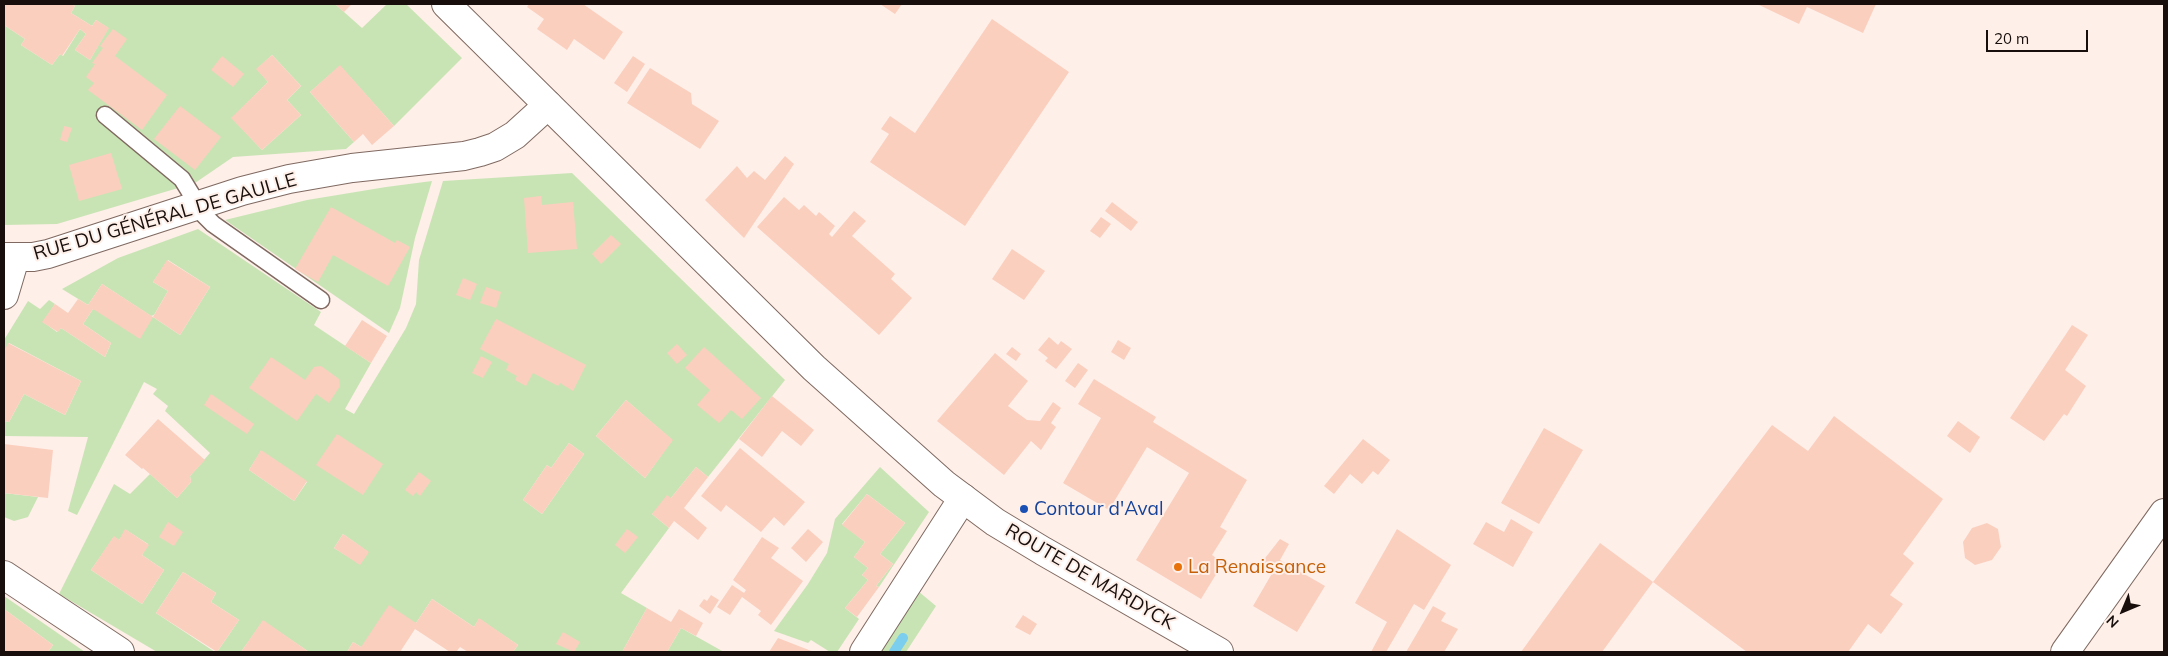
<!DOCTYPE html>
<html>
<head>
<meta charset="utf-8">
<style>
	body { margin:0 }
	#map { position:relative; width:2168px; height:656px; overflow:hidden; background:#feefe9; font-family:Mulish,sans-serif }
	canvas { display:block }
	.frame { position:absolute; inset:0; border:5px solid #180f0c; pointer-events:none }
	.north { position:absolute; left:2098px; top:586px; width:50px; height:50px; -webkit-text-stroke:4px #feefe9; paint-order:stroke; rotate:225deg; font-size:14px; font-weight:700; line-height:20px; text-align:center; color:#180f0c }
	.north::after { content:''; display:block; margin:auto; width:18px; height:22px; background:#180f0c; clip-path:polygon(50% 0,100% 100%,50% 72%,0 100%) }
	.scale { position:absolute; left:1986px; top:30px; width:102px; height:22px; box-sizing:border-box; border:2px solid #180f0c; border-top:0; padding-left:6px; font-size:15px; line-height:18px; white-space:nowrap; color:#180f0c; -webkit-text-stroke:4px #feefe9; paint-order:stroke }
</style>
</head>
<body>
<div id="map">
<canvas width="2168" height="656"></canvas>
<div class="frame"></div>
<div class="north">N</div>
<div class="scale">20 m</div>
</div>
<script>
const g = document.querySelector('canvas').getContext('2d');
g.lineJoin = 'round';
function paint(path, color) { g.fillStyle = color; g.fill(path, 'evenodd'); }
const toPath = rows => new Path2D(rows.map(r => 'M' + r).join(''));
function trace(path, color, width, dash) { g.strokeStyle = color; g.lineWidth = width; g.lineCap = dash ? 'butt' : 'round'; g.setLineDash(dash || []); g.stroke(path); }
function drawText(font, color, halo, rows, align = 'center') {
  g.font = font + ' Mulish,sans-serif'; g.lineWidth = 4; g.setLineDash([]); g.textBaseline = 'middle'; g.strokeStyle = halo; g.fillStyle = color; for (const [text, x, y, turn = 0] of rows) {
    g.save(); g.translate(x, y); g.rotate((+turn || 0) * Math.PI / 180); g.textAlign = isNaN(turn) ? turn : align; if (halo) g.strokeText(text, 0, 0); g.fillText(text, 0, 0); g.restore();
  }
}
const green = toPath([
	[71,4,335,4,362,28,387,4,406,4,462,58,394,126,340,66,310,92,354,142,346,149,233,157,195,183,57,224,4,225,4,25,25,39,21,45,52,65,60,54,63,56,80,29,86,34,75,50,90,60,108,28,96,20,92,26,71,13,75,6],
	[272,55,301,86,287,100,301,115,262,150,232,118,268,82,257,69],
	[572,173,785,380,708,477,696,467,671,498,652,514,669,528,621,593,647,608,622,652,513,652,518,645,479,619,474,627,432,599,416,623,361,647,353,642,347,652,309,652,263,621,241,652,217,652,239,620,211,602,216,593,183,572,156,613,215,652,157,652,59,594,114,484,130,494,150,474,177,498,191,482,190,476,210,453,165,411,168,406,153,394,157,389,144,382,77,515,68,511,88,437,4,436,4,421,9,422,24,394,65,415,81,381,9,343,4,352,4,340,28,301,40,309,49,300,55,304,43,322,57,332,61,328,105,357,111,343,83,324,93,309,153,317,180,335,210,287,168,260,153,282,168,291,154,315,151,316,102,284,88,305,62,289,118,258,198,229,321,312,314,325,371,363,345,409,354,414,406,328,416,304,419,260,443,181],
	[626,400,672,440,645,478,596,436],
	[569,443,584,454,542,514,523,500,547,465,551,468],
	[261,451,307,482,294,501,249,470],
	[126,530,148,544,142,555,164,570,142,604,91,570,114,537,119,540],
	[343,534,368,552,360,564,334,548],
	[432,181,415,238,400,308,389,333,225,220,307,200,386,187],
	[880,467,929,512,879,587,876,586,893,564,880,554,905,523,867,494,842,524,865,542,854,557,868,568,862,575,868,580,845,608,859,619,837,652,830,652,811,640,808,643,774,631,808,584,827,553,835,519],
	[4,493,38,497,28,517,14,521,4,517],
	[918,591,936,606,906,652,878,652],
	[4,596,85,652,48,652,53,645,4,609],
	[681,628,724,652,667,652]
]);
const stream = toPath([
	[894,652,903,638]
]);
const building = toPath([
	[4,4,71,4,75,6,71,13,92,26,96,20,109,28,90,60,75,50,86,34,80,29,62,56,60,54,52,65,21,45,25,39,4,25],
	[335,4,352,4,344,12],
	[529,4,583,4,623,32,604,60,574,39,567,50,537,29,544,19,527,7],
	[880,4,902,4,895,14],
	[1757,4,1876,4,1863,33,1807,7,1799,24],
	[992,19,1069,72,965,226,870,162,889,134,881,129,890,116,915,133],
	[113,29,127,39,115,56,167,95,142,130,88,90,94,83,86,77,95,64,92,63,103,48,100,46],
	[272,55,301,86,287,100,301,115,262,150,231,118,268,82,256,69],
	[222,56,244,74,233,87,211,70],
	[633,56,645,64,627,92,614,83],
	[340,65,394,126,372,145,363,134,354,142,310,92],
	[650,68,691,93,692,104,719,121,700,149,627,103],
	[180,106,221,137,195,170,154,139],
	[64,126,72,128,67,142,60,140],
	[111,153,122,189,79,201,69,165],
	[785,156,794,164,744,238,705,200,737,166,747,178,754,171,765,180],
	[541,196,542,205,573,202,577,249,528,253,524,198],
	[784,197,799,210,804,205,816,216,819,212,835,226,829,234,832,237,854,211,866,221,852,236,895,274,891,279,912,298,879,335,757,227],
	[1112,202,1138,222,1131,231,1105,211],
	[331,207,395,243,397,240,410,247,388,286,333,255,318,282,295,269],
	[1101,217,1111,224,1100,238,1090,231],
	[611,235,621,244,601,264,592,254],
	[1012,249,1045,271,1024,300,992,279],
	[167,260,210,287,180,335,153,317,168,291,153,282],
	[463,278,477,284,470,300,456,295],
	[102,284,153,317,140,339,93,309,83,324,111,343,105,357,61,328,58,332,42,322,55,304,68,313,78,299,88,305],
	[486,287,501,292,496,308,480,303],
	[496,319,586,365,573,391,560,383,558,386,533,373,526,386,515,380,517,376,506,370,509,364,480,349],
	[362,320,387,336,371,363,345,346],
	[2072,325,2088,335,2065,370,2086,386,2067,416,2064,414,2044,441,2010,418],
	[1049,337,1058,345,1061,341,1072,349,1056,369,1045,361,1048,358,1038,350],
	[1118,340,1131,348,1124,360,1111,352],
	[8,343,81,381,65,415,24,394,9,422,4,421,4,352],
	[677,344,687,355,677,364,667,353],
	[704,347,761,398,742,419,731,410,719,423,697,405,710,390,685,368],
	[1012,347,1021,354,1016,361,1006,354],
	[995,353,1028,381,1008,406,1027,420,1040,421,1053,402,1061,408,1051,423,1056,427,1041,450,1031,441,1004,475,937,421],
	[481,356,492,362,483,378,472,373],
	[271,357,305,380,314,367,321,366,339,379,340,386,329,403,316,394,297,421,249,388],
	[1078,363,1088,370,1075,388,1065,381],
	[1094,379,1156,417,1153,422,1247,480,1220,527,1227,531,1212,555,1223,563,1201,599,1136,560,1189,473,1147,447,1109,510,1063,483,1101,418,1078,404],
	[211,394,254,424,247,434,204,405],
	[772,396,814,430,801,446,782,431,762,457,739,439],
	[626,400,673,440,645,478,596,436],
	[1834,416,1943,499,1903,554,1914,563,1890,595,1903,604,1881,634,1868,624,1848,652,1747,652,1653,582,1772,425,1808,451],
	[158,419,205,460,190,476,191,482,177,498,143,468,142,469,125,455],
	[1958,421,1980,437,1970,453,1947,436],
	[1544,428,1583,450,1539,524,1501,503],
	[337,434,383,464,363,495,316,465],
	[1363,439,1390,460,1378,475,1373,471,1362,484,1350,474,1334,494,1324,486],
	[569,443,584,454,542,514,523,500,547,465,551,468],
	[4,444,53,450,48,498,4,493],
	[740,448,805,502,784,526,774,517,761,532,726,505,721,512,701,496],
	[261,450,307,481,294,501,249,470],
	[696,467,708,477,684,508,707,528,698,540,674,521,669,528,652,514,667,495,671,498],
	[419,472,431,481,420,496,416,492,413,496,405,490],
	[867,494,905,523,880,554,893,564,876,586,879,587,857,617,845,608,868,580,862,575,868,568,854,557,865,542,842,525],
	[1511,519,1533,532,1513,567,1473,544,1486,522,1504,532],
	[168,522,183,532,174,546,159,537],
	[1987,523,1998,529,2001,547,1992,560,1975,565,1965,558,1963,542,1972,528],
	[125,529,149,545,142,555,164,570,142,604,91,570,114,536,119,540],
	[627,529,638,537,625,553,615,545],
	[808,529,823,542,806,562,791,548],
	[1397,529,1451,565,1424,610,1414,604,1386,652,1371,652,1387,622,1355,603],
	[343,534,369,552,360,565,334,548],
	[762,537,779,548,771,558,803,581,771,625,758,615,761,611,742,597,730,615,717,607,732,585,744,593,746,590,733,580],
	[1280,539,1289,544,1280,560,1325,586,1297,632,1253,606,1274,570,1262,562],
	[1600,543,1653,582,1602,652,1521,652],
	[183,572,216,593,211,602,239,620,217,652,156,613],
	[711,595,719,600,710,614,699,606,704,599,707,601],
	[432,599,474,627,479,618,518,645,513,652,468,652,460,647,456,652,450,652,415,629,400,652,347,652,353,642,361,647,389,605,416,623],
	[1433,606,1446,613,1441,621,1458,629,1444,652,1406,652],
	[647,608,671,622,679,609,703,623,696,636,681,628,667,652,622,652],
	[4,609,53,645,48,652,4,652],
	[1023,615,1037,624,1030,635,1015,627],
	[263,620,309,652,241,652],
	[563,632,580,642,574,652,556,644],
	[778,638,814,652,769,652]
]);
const lane = toPath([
	[105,115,182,179,204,215,213,224,321,300]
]);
const street = toPath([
	[4,257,33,257,48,254,242,191,289,179,352,168,464,156,480,152,495,147,515,135,548,105],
	[4,295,15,258],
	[4,575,120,652],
	[864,652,963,498]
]);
const secondary = toPath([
	[446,4,814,368,944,484,995,522,1043,551,1219,652],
	[2065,652,2164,513]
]);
const markers = [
	[1024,509,5,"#1a4fb4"],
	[1178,567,5,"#e8710a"]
];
const streetNames = [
	["RUE DU GÉNÉRAL DE GAULLE",165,217,-16],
	["ROUTE DE MARDYCK",1090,577,30]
];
const transitNames = [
	["Contour d'Aval",1034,509]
];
const foodNames = [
	["La Renaissance",1188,567]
];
paint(green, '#c9e4b4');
trace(stream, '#7bceee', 10);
paint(building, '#fbcfbe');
trace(lane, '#7f6961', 19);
trace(street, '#7f6961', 30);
trace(secondary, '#7f6961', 30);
trace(lane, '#fff', 16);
trace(street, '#fff', 28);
trace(secondary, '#fff', 28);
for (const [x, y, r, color] of markers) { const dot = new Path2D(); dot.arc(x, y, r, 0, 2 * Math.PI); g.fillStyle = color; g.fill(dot); trace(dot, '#feefe9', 2); }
drawText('19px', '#180f0c', '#feefe9', streetNames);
drawText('19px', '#164399', '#feefe9', transitNames, 'left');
drawText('19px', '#c56008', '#feefe9', foodNames, 'left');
</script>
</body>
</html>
